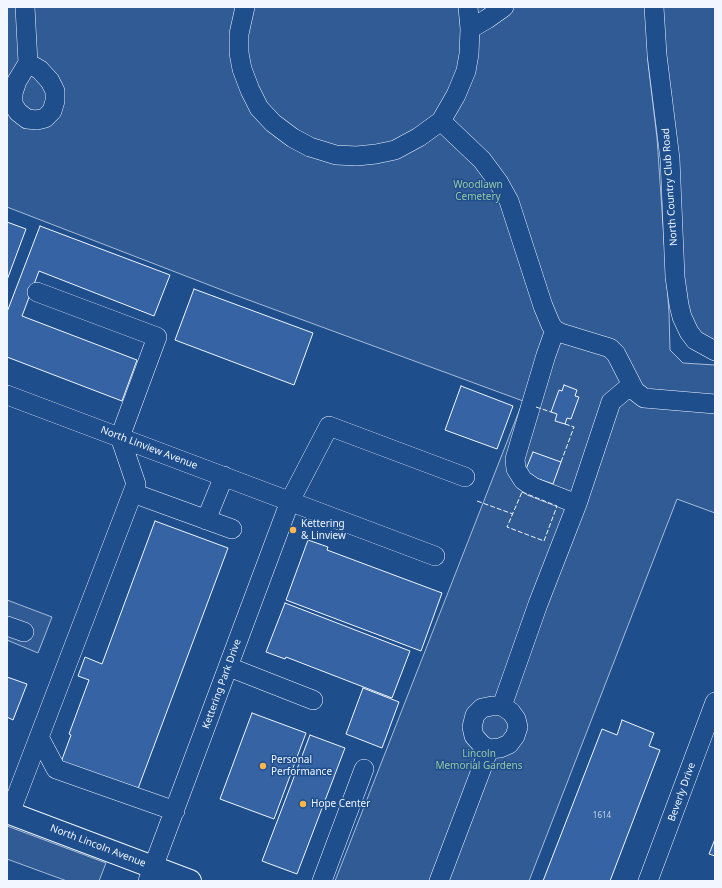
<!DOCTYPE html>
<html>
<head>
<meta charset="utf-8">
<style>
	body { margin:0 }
	#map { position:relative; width:722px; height:888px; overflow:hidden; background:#1f4e8c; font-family:"Noto Sans",sans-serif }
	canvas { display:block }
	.frame { position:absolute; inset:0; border:8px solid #f2f6ff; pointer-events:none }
</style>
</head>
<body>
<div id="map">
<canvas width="722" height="888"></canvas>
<div class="frame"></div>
</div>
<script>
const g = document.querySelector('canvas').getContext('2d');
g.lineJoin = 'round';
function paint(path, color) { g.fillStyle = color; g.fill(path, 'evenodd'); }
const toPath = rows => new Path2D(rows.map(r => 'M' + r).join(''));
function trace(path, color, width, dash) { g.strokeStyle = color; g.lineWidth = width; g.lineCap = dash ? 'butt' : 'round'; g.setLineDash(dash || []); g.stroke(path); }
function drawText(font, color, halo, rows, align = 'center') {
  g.font = font + ' "Noto Sans",sans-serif'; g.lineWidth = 3; g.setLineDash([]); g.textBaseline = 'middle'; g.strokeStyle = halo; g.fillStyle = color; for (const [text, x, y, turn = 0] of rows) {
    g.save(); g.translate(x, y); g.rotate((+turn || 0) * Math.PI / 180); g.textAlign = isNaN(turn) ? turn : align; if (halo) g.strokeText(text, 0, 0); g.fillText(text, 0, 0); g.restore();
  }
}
const built = toPath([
	[7,7,646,7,648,63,657,138,669,313,670,350,683,363,715,365,715,513,677,499,529,881,335,881,523,401,235,295,7,207,7,7],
	[654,7,715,7,715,351,689,332,654,7],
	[7,600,52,617,38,653,7,640,7,600],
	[7,826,106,863,99,881,67,881,7,859,7,826]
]);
const building = toPath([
	[7,222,26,229,7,280,7,222],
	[40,226,170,275,154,316,39,271,22,316,137,360,122,401,7,357,7,312,40,226],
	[194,289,313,333,294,385,175,340,194,289],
	[564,385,577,390,575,396,579,397,571,419,567,418,565,424,555,421,557,414,551,412,559,390,562,391,564,385],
	[461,386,513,406,497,449,445,430,461,386],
	[533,452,561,462,553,484,524,474,533,452],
	[155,521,228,548,136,794,60,765,71,735,69,734,89,680,78,676,85,657,102,664,155,521],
	[308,540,328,547,327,550,442,593,421,651,286,600,308,540],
	[285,603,410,651,392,698,286,657,285,659,266,652,285,603],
	[7,677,27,684,13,720,7,717,7,677],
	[363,688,399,702,382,748,346,734,363,688],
	[252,713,306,733,274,819,220,799,252,713],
	[622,720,654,733,649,746,660,750,610,881,543,881,602,729,617,735,622,720],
	[310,735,345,748,297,874,262,861,310,735],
	[715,839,715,856,709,854,715,839]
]);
const minor = toPath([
	[25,7,28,63],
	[245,7,239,34,239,53,242,69,250,90,259,108,273,123,293,138,310,147,336,155,357,156,376,154,395,150,419,137,441,121,456,95,466,71,469,54,470,29,468,7],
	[654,7,657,55,670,159,675,277,679,305,682,317,689,332,695,340,715,351],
	[470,29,487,19,504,7],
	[28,63,40,70,50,81,55,91,55,101,52,111,45,118,37,120,27,119,18,112,13,104,13,93,17,81,28,63],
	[441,121,482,160,499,183,509,201,543,306,551,325,555,330,561,333,610,348,616,354,635,391,644,398,715,404],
	[555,330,546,355,515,459,516,469,523,480,533,487,577,504],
	[7,395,435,556],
	[133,493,232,529],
	[206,520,224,476],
	[7,626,24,632],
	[229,667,313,700],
	[492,706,502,706,511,712,516,719,518,727,515,736,509,744,500,748,489,749,482,745,474,736,472,727,475,715,482,708,492,706],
	[502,706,538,604,577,504,611,402,631,385],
	[39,737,56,769,175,811],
	[10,813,136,484,120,437,157,337,37,292],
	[148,881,290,501,329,426,465,477],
	[322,881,364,769],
	[439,881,489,749],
	[648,881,715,702]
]);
const major = toPath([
	[7,812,190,881]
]);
const fence = toPath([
	[536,407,551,412],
	[561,462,574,427,565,424],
	[522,492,557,506,544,541,507,527,522,492],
	[477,501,513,514]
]);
const markers = [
	[293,530,4,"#ffb74d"],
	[263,766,4,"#ffb74d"],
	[303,804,4,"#ffb74d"]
];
const numberNames = [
	["1614",602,816]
];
const parkNames = [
	["Woodlawn",478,185],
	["Cemetery",478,197],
	["Lincoln",479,754],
	["Memorial Gardens",479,766]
];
const streetNames = [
	["North Country Club Road",670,187,-94],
	["North Linview Avenue",149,448,21],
	["Kettering Park Drive",222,684,-70],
	["Beverly Drive",682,792,-70],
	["North Lincoln Avenue",98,846,21]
];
const poiNames = [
	["Kettering",301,524],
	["& Linview",301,536],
	["Personal",271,760],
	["Performance",271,772],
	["Hope Center",311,804]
];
paint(built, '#305b95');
trace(built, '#a8bbd7', 1);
paint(building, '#3563a3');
trace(building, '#f2f6ff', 1);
trace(minor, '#f2f6ff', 20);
trace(major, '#f2f6ff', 24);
trace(minor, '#1f4e8c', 19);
trace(major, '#1f4e8c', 22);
trace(fence, '#f2f6ff', 1, [5, 2]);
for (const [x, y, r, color] of markers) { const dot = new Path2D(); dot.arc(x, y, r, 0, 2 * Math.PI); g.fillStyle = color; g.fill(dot); trace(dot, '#1f4e8c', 1.5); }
drawText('8px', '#c3d1e8', null, numberNames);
drawText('10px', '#97c8a6', '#1f4e8c', parkNames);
drawText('10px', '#f2f6ff', '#1f4e8c', streetNames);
drawText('10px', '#f2f6ff', '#1f4e8c', poiNames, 'left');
</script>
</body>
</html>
